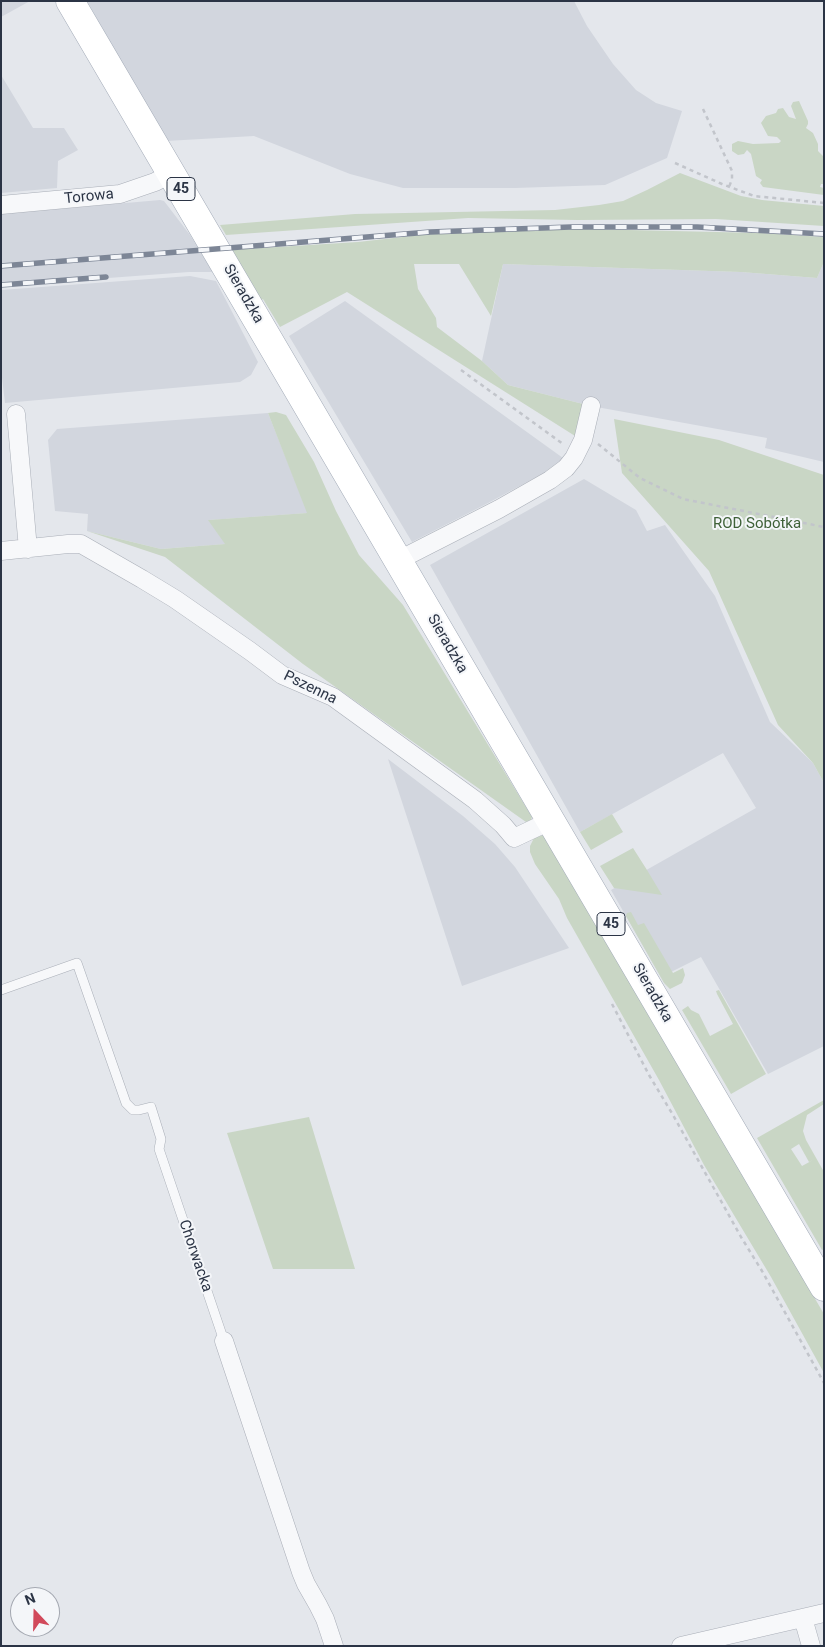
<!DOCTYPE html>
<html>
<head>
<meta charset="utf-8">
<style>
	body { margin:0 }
	#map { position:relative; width:825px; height:1647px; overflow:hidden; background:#e4e7ec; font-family:Roboto,sans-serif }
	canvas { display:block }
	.frame { position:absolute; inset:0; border:2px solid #2b3445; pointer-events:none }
	.north { position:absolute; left:10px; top:1587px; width:50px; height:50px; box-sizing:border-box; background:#f4f6f9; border:1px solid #a4a8b1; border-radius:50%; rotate:339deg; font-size:14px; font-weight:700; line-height:20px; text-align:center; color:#2b3445 }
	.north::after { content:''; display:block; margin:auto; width:18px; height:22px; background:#d1495b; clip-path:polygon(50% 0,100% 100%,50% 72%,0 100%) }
</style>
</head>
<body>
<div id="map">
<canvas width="825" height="1647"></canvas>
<div class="frame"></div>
<div class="north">N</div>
</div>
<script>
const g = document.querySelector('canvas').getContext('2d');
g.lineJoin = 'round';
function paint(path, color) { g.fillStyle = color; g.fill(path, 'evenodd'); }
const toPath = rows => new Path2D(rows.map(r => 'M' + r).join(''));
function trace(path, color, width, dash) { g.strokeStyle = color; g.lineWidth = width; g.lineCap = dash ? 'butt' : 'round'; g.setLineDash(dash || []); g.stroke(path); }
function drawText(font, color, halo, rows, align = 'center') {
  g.font = font + ' Roboto,sans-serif'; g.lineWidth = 4; g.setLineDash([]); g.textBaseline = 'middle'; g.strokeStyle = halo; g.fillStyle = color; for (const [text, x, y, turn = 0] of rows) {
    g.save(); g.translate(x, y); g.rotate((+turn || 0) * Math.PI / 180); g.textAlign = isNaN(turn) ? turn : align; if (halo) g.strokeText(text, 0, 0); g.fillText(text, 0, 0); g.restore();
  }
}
const built = toPath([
	[1,1,30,1,1,17],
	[87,1,574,1,587,26,613,64,636,90,656,103,682,111,667,158,605,185,515,188,403,188,350,174,254,136,166,141],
	[1,75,33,128,64,128,78,150,58,161,57,188,1,193],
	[160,200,164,201,190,235,213,272,189,272,1,286,1,214],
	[824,262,824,462,765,448,767,438,591,406,508,385,482,361,503,264,741,272,817,278],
	[190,276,216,281,258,362,251,375,240,382,5,403,1,369,1,290],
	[345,301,563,458,557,466,488,503,412,542,289,336],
	[268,413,308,513,209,520,226,544,161,549,87,531,88,514,55,511,48,440,57,429],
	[584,479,636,510,647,531,665,525,715,596,770,722,813,763,824,783,824,1046,768,1074,701,957,661,977,611,890,756,808,723,753,580,832,430,565],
	[388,759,463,816,495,844,515,867,569,948,462,986]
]);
const green = toPath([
	[799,101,808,121,808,124,806,128,813,133,818,144,818,151,824,157,824,184,821,184,820,187,824,188,824,195,763,187,760,183,762,180,756,176,751,154,747,150,744,154,738,155,732,151,732,144,738,141,753,144,779,143,781,141,777,137,768,136,761,123,766,116,776,113,778,109,783,108,789,117,796,119,791,106,793,102],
	[680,173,741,196,762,200,824,206,824,226,716,219,577,220,468,218,226,235,220,225,355,214,555,210,599,205,623,201,647,190],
	[585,229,761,233,824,237,824,262,817,278,741,272,503,264,491,316,459,264,414,264,418,289,436,318,437,327,482,361,508,385,591,406,583,441,347,292,280,327,263,299,259,302,229,250,358,242,429,234,503,231],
	[276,412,286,415,314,462,336,511,359,555,403,605,532,817,531,820,526,822,303,664,165,557,87,531,161,549,225,544,208,520,307,513,268,413],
	[614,419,719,440,824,475,824,783,813,763,778,725,709,571,622,473],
	[612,814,623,832,591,850,580,832],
	[543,835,824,1314,824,1373,771,1277,704,1165,659,1080,567,918,559,899,535,864,530,852,530,846,534,838],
	[633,848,647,870,662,895,614,888,600,866],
	[631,912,638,925,644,923,673,973,683,968,685,975,682,983,670,989,664,983,626,916,627,913],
	[719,990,766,1074,731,1094,682,1010,688,1006,691,1010,699,1014,710,1036,733,1024,717,994,716,991],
	[824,1100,824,1104,807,1115,803,1131,806,1140,824,1172,824,1249,822,1250,757,1138],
	[799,1144,809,1162,813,1160,802,1166,791,1149],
	[309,1117,355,1269,273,1269,227,1133]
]);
const path = toPath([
	[703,109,732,171,732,179,729,187],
	[675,163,722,184,754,196,824,203],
	[461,370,563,444],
	[598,444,640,478,683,499,824,527],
	[612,1004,649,1075,673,1115,741,1237,762,1271,824,1383]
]);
const lane = toPath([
	[1,990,77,963,126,1103,133,1110,139,1110,151,1107,161,1139,159,1149,224,1341]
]);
const street = toPath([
	[1,205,120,194,155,182,172,173],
	[16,414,28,549],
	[1,551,68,544,81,544,142,579,175,599,250,651,282,675,333,697,475,800,503,825,514,838,550,821],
	[399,560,499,509,550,480,566,468,574,458,583,440,591,406],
	[224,1341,301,1572,306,1584,318,1605,325,1619,334,1646],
	[803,1618,811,1646],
	[681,1646,824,1613]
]);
const primary = toPath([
	[70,1,824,1287]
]);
const rail = toPath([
	[1,266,430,232,571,227,697,227,824,234],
	[1,285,106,277]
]);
const shields = [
	[181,189,28],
	[611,924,28]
];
const shieldNames = [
	["45",181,189],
	["45",611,924]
];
const streetNames = [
	["Torowa",89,197,-6],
	["Sieradzka",243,294,60],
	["Sieradzka",447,644,60],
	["Pszenna",310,688,26],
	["Sieradzka",652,993,60],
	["Chorwacka",195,1256,71]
];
const parkNames = [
	["ROD Sobótka",757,524]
];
paint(built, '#d2d6de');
paint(green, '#c9d6c5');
trace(lane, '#a9aeb7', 10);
trace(street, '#a9aeb7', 19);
trace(primary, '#a3abb8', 29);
trace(path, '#c2c5cb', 2.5, [4, 4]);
trace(lane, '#f7f8fa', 9);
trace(street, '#f7f8fa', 18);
trace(primary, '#fff', 28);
trace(rail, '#7d8696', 5.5);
trace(rail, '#f4f6f9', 4, [11]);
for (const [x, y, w] of shields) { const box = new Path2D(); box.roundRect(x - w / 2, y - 11.5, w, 23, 4); g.fillStyle = '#f4f6f9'; g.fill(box); trace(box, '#2b3445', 1); }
drawText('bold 14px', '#2b3445', null, shieldNames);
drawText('15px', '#2b3445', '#f4f6f9', streetNames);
drawText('15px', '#3f6138', '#f4f6f9', parkNames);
</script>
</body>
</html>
